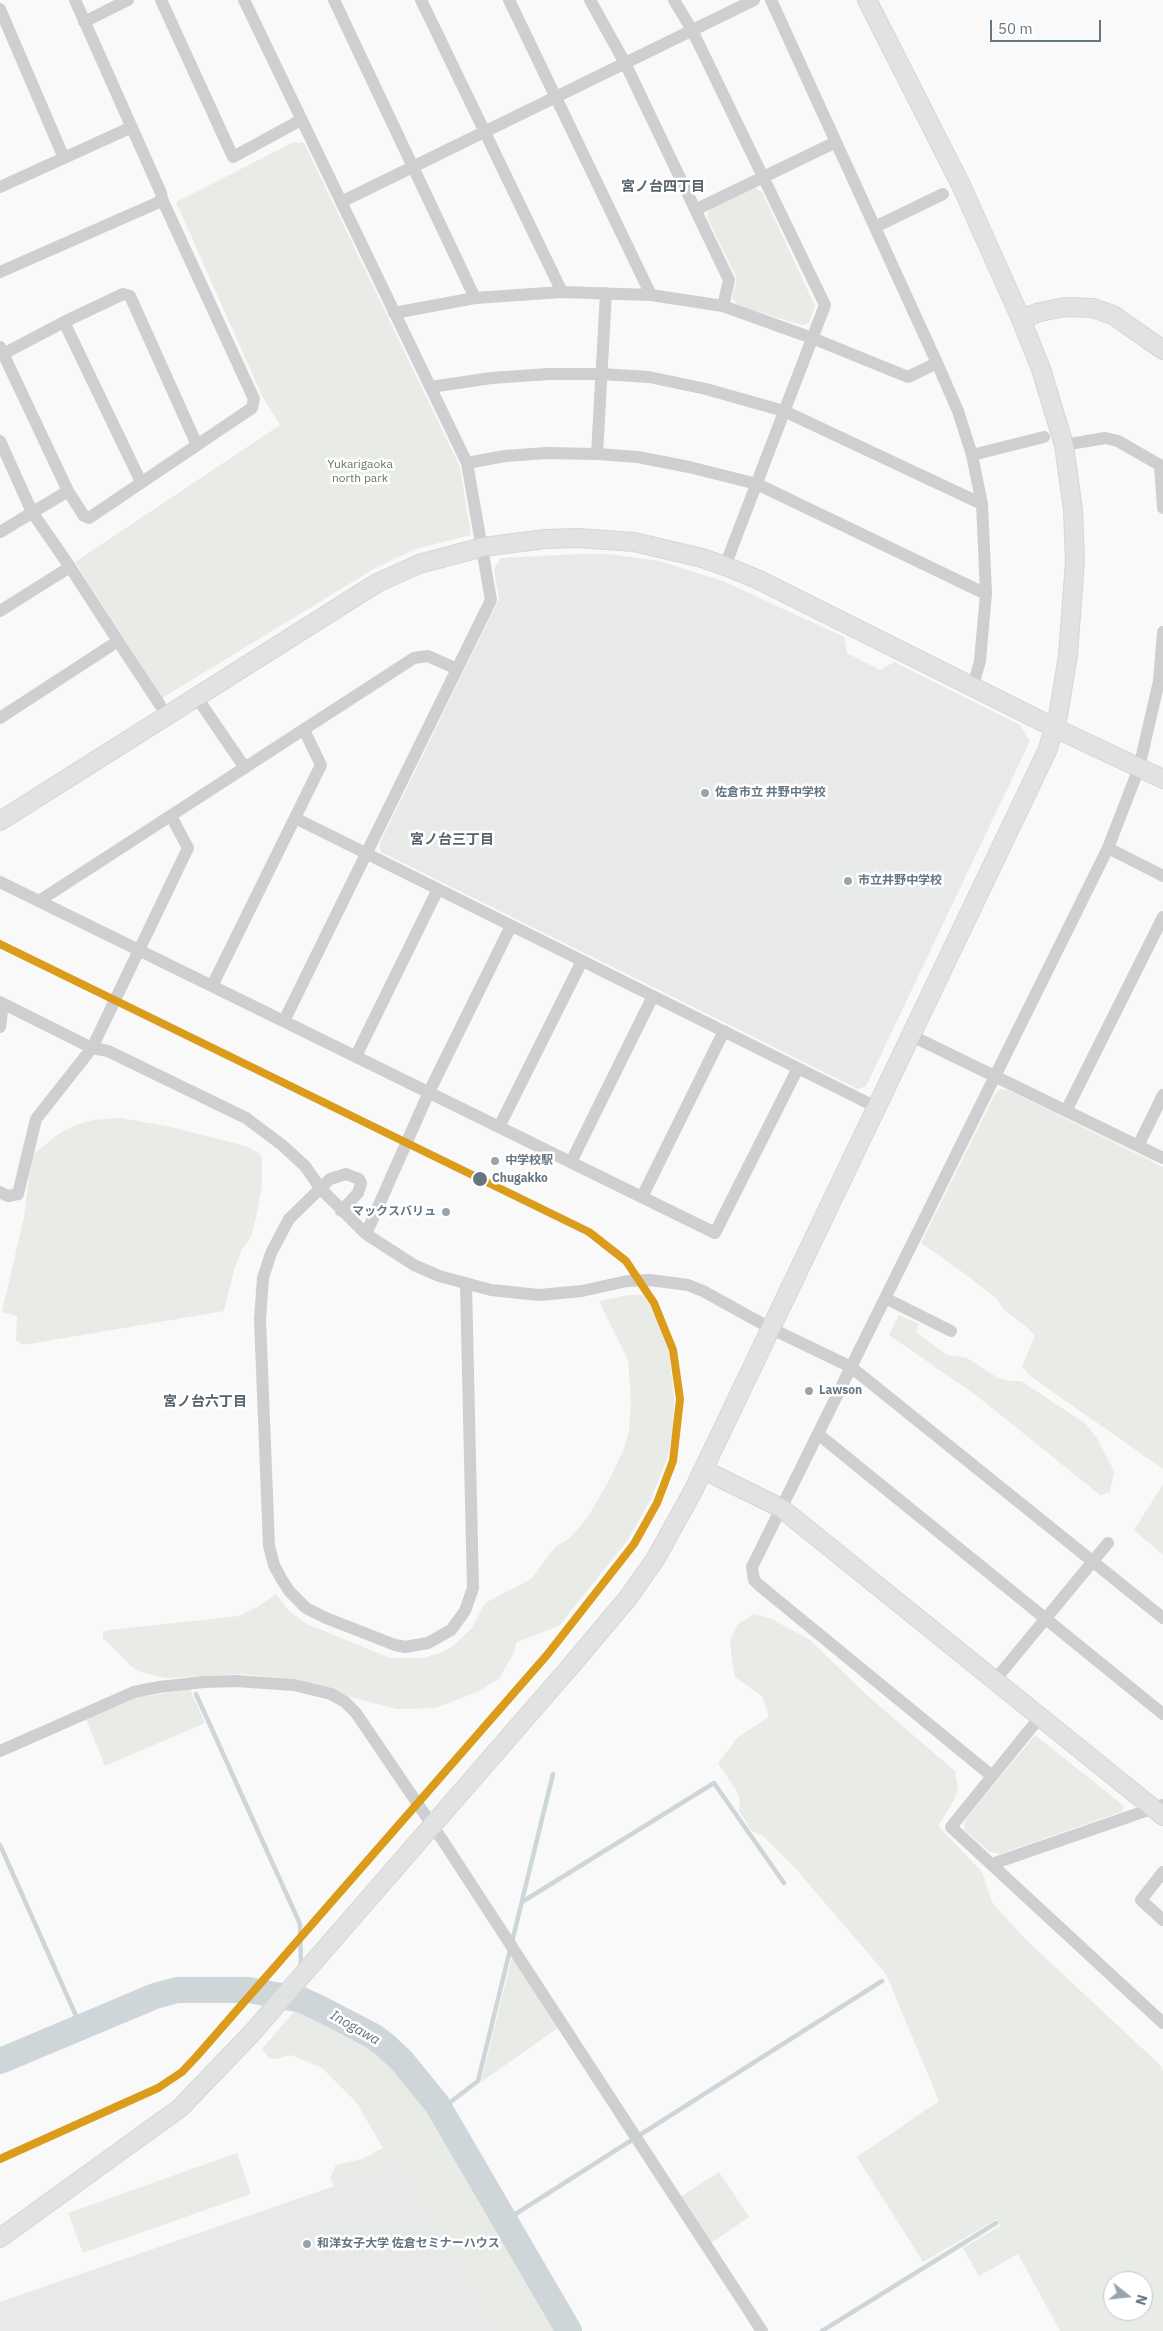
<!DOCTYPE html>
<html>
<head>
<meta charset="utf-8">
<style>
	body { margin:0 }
	#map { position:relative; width:1163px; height:2331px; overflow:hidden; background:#f9f9f9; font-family:"IBM Plex Sans",sans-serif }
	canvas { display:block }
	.north { position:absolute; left:1103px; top:2271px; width:50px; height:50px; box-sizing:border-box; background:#fff; border:1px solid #c1c8cd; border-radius:50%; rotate:106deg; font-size:14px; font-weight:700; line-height:20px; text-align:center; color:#657683 }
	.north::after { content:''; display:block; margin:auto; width:18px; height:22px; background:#99a4ac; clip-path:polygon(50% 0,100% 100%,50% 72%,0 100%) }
	.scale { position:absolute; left:990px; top:20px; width:111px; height:22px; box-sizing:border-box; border:2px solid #657683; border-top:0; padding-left:6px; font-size:15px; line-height:18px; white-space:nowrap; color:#657683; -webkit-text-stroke:4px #fff; paint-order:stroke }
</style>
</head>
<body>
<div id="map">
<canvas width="1163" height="2331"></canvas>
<div class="north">N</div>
<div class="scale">50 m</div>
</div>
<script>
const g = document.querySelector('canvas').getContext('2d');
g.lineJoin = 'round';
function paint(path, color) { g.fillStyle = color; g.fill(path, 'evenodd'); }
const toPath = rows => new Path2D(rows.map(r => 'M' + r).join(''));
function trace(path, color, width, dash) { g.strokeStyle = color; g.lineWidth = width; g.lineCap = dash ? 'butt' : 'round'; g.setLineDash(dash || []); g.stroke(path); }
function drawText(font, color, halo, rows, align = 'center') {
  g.font = font + ' "IBM Plex Sans","Noto Sans JP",sans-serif'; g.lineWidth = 5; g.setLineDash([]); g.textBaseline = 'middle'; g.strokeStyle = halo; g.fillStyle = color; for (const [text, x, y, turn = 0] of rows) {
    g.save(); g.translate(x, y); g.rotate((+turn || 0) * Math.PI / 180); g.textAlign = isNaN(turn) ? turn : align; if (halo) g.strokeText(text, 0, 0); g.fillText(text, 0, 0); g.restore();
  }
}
const built = toPath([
	[579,554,609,554,659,561,723,581,844,637,847,653,880,670,894,662,1020,725,1030,741,866,1086,858,1089,381,852,379,845,499,599,494,569,501,558],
	[398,2164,499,2331,0,2331,0,2302]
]);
const green = toPath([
	[294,142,304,143,460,467,471,535,415,549,372,570,162,698,75,562,280,425,262,396,176,202],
	[755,188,762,192,815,306,809,323,802,325,738,306,732,297,737,279,707,217,710,208],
	[1000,1089,1008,1090,1163,1167,1163,1469,1030,1376,1022,1366,1035,1336,1029,1329,1004,1310,996,1298,961,1271,921,1243,995,1094],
	[121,1118,171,1127,245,1146,259,1153,262,1158,262,1186,256,1217,251,1237,242,1249,234,1270,224,1311,23,1345,16,1340,17,1316,2,1312,24,1217,32,1155,60,1133,76,1125,93,1120],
	[629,1295,643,1295,651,1307,669,1352,674,1399,673,1431,667,1459,651,1499,627,1541,559,1626,517,1642,514,1652,499,1679,477,1692,435,1708,397,1709,350,1697,334,1690,296,1679,240,1674,167,1678,155,1676,138,1671,130,1665,103,1638,103,1632,109,1630,239,1616,257,1607,276,1594,288,1610,307,1624,390,1658,422,1658,438,1654,453,1646,471,1629,485,1603,531,1579,556,1546,569,1539,588,1517,607,1484,624,1449,629,1431,631,1401,628,1360,599,1301],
	[899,1315,919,1324,916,1332,947,1355,967,1358,998,1378,1009,1381,1021,1381,1086,1424,1098,1440,1114,1471,1110,1492,1100,1495,977,1396,889,1335],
	[1163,1484,1163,1555,1134,1530],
	[754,1614,772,1619,810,1640,869,1697,955,1771,958,1787,954,1800,938,1826,982,1872,992,1902,1022,1936,1160,2065,1163,2071,1163,2331,1060,2331,1018,2254,979,2276,963,2248,1000,2226,997,2219,923,2262,857,2157,939,2101,886,1974,795,1868,763,1836,752,1831,739,1811,740,1800,736,1790,718,1763,738,1737,769,1717,762,1696,735,1677,732,1661,730,1640,738,1624],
	[1113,2281,1143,2281,1143,2311,1113,2311],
	[190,1689,205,1723,105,1766,86,1719,136,1698],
	[1035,1735,1123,1805,1123,1811,1000,1854,990,1852,964,1830,965,1820],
	[512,1957,558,2028,481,2082],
	[299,2006,369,2041,399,2066,434,2110,564,2331,499,2331,398,2164,334,2186,330,2178,336,2165,362,2159,383,2148,356,2102,322,2068,291,2055,276,2059,269,2058,262,2049],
	[237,2153,251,2194,83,2253,68,2213],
	[719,2172,749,2217,711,2243,680,2197]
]);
const stream = toPath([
	[196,1694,300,1924,301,1968],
	[0,1845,81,2027],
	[522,1902,714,1783,784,1883],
	[301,1983,302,2000],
	[440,2110,478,2081,553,1774],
	[506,2220,882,1981],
	[822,2331,996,2223]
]);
const river = toPath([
	[0,2061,155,1996,177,1990,249,1990,302,2000,323,2010,373,2036,385,2045,402,2061,437,2104,569,2331]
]);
const street = toPath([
	[161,0,233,157,301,120],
	[244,0,467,463,491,600,284,1021],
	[334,0,475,298],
	[421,0,562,292],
	[509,0,651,295],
	[590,0,625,63,729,280,723,306],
	[674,0,692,30,825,305,725,566],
	[771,0,937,363,958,411,972,455,982,504,986,594,980,661,973,686],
	[0,9,64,158],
	[84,22,128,0],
	[0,187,132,127],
	[341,202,754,0],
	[697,209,836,142],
	[875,227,943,194],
	[0,272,157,203,162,199],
	[394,313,475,298,562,292,651,295,723,306,812,338,908,377,937,363],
	[64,322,141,482],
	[0,347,68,491,84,516,89,518,252,408,254,399,162,199,161,193,75,0],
	[3,354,64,322,123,294,130,296,197,445],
	[431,387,491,378,549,374,601,374,649,377,706,389,784,411,982,504],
	[0,441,32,512,70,567],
	[1064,445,1105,438,1118,441,1163,467],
	[597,454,606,293],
	[972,455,1044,437],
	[467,463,505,456,546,453,597,454,638,457,689,467,757,484,986,594],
	[1160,465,1163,508],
	[0,532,68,491],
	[0,611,70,567,118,641,0,718],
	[118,641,160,705],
	[202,705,245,768],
	[295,818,876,1107],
	[1108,848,1163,876],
	[0,882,715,1233,798,1068],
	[39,901,414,658,428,656,457,669],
	[212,986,321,765,304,730],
	[0,1002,92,1048,108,1051,246,1118,282,1145,305,1166,321,1189,366,1234,414,1265,439,1276,491,1290,539,1295,582,1291,627,1281,650,1280,688,1285,703,1291,770,1328,851,1367,1163,1618],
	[0,1027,3,1004],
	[910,1035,1163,1158],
	[356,1056,438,889],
	[1066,1111,1163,917],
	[499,1127,582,961],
	[1138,1146,1163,1095],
	[571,1162,653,996],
	[0,1192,8,1196,18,1194,36,1119,92,1048,188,848,171,816],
	[642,1197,724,1031],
	[341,1211,358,1193,361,1183,359,1179,346,1174,330,1179,289,1219,271,1253,263,1278,260,1319,269,1546,274,1565,282,1580,290,1592,306,1608,326,1618,395,1645,405,1647,428,1643,451,1630,465,1611,473,1588,466,1285],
	[366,1234,429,1092,511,926],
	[885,1298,951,1331],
	[818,1434,1163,1714],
	[995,1680,1108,1543],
	[1040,1717,951,1827,1163,2023],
	[0,1751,134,1692,159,1687,204,1682,236,1681,294,1685,331,1694,345,1702,356,1713,445,1844,762,2331],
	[992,1776,759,1585,754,1580,752,1567,1108,848,1139,768,1159,681,1163,632],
	[992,1864,1163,1805],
	[1163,1872,1141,1900,1163,1920]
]);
const secondary = toPath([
	[1021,319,1040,312,1065,307,1093,308,1113,315,1163,350],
	[0,821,377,583,419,564,483,547,545,539,578,538,634,542,702,558,725,566,757,579,1055,728,1163,779],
	[704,1470,781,1508,1163,1816],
	[569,1668,628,1598,656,1558,693,1491,1047,751,1058,716,1068,655,1075,561,1073,510,1064,445,1041,369,1021,319,961,185,867,0],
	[0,2238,180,2108,252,2033]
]);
const secondaryBridge = toPath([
	[252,2033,569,1668]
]);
const metro1 = toPath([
	[0,944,589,1232,626,1261,654,1303,673,1350,680,1399,673,1461,657,1503,634,1544,547,1655,197,2056,182,2072,158,2088,0,2159]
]);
const markers = [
	[705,793,5,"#99a4ac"],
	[848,881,5,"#99a4ac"],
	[495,1161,5,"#99a4ac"],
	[480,1179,8,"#657683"],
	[446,1212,5,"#99a4ac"],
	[809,1391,5,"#99a4ac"],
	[307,2244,5,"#99a4ac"]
];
const parkNames = [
	["Yukarigaoka",360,465],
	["north park",360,479]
];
const poiNames = [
	["佐倉市立 井野中学校",715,793],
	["市立井野中学校",858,881],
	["中学校駅",505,1161],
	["マックスバリュ",436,1212,"right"],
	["Lawson",819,1391],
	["和洋女子大学 佐倉セミナーハウス",317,2244]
];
const stopNames = [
	["Chugakko",492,1179]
];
const neighbourhoodNames = [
	["宮ノ台四丁目",663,187],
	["宮ノ台三丁目",452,840],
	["宮ノ台六丁目",205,1402]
];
const waterNames = [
	["Inogawa",355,2028,30]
];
paint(built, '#e8e9e9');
paint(green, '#e8ebe6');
trace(stream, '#ced6d9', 4.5);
trace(river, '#ced6d9', 26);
trace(secondary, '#d5d6d7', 20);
trace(street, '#cecfd0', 12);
trace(secondary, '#e1e2e2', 18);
trace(secondaryBridge, '#d5d6d7', 20, []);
trace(secondaryBridge, '#e1e2e2', 18);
trace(metro1, '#da9c1a', 8);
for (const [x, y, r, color] of markers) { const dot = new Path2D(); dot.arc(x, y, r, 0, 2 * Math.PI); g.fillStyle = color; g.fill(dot); trace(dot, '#fff', 2); }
drawText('12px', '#687a64', '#fff', parkNames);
drawText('bold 12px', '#657683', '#fff', poiNames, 'left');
drawText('bold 12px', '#657683', '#fff', stopNames, 'left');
drawText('bold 14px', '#57646e', '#fff', neighbourhoodNames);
drawText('italic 14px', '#60757c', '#fff', waterNames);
</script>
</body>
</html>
